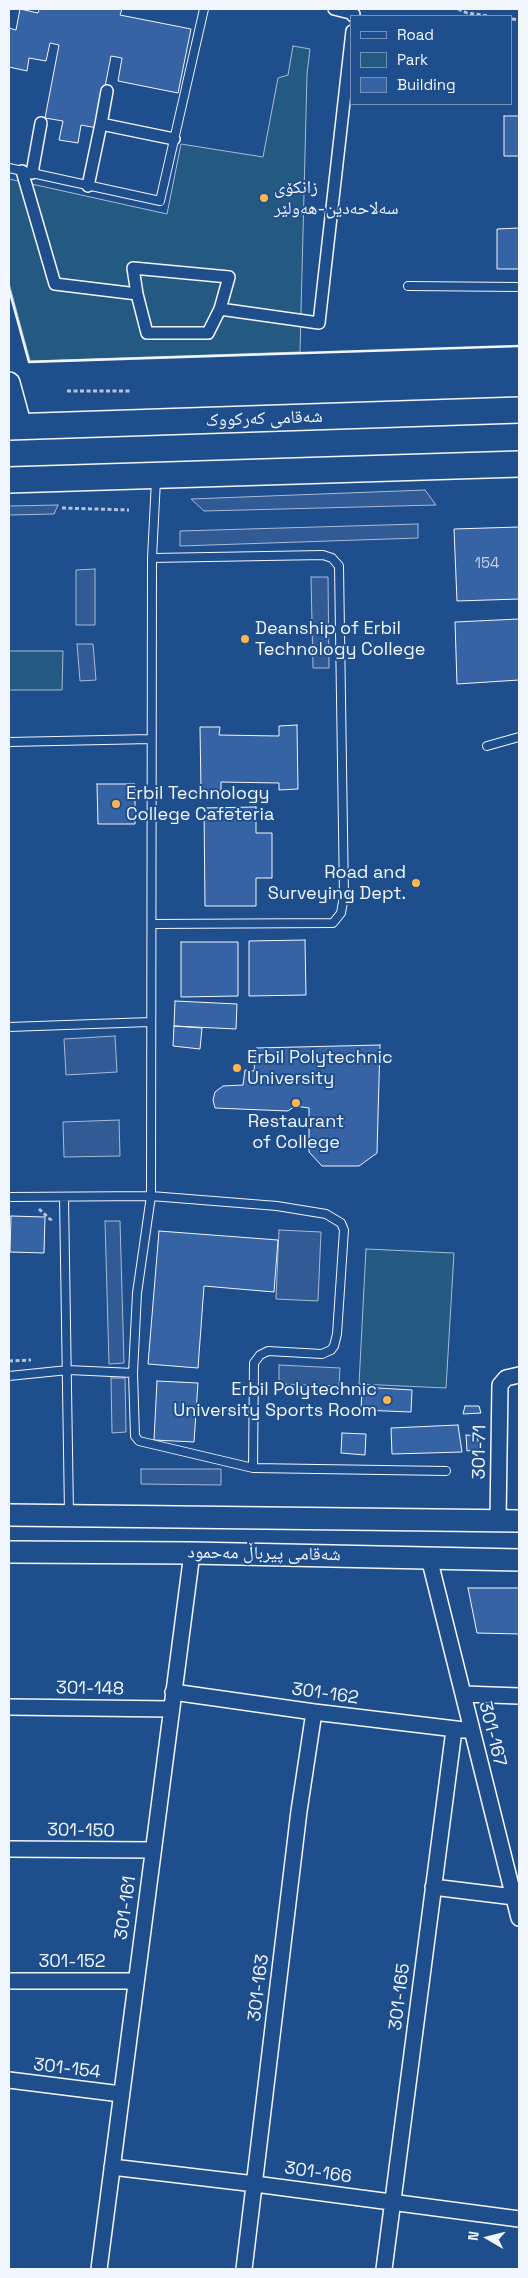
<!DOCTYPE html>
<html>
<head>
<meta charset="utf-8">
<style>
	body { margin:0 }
	#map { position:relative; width:528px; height:2278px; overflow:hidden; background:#1f4e8c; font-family:"Space Grotesk",sans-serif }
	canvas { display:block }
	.frame { position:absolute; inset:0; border:10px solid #f2f6ff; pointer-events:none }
	.legend { position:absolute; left:350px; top:15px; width:162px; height:90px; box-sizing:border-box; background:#1f4e8c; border:1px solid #7391ba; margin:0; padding:6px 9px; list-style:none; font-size:15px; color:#f2f6ff }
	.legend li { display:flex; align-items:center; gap:10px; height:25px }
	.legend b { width:25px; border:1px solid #7391ba }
	.north { position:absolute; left:463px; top:2213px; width:50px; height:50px; -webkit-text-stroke:4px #1f4e8c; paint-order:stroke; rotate:278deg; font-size:14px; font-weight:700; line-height:20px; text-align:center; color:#f2f6ff }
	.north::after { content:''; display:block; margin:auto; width:18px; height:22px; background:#f2f6ff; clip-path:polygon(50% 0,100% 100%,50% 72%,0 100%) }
</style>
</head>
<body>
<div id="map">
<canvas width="528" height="2278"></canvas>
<div class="frame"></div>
<ul class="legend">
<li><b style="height:6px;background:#1f4e8c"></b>Road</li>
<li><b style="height:14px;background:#245a82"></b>Park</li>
<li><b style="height:14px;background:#3563a3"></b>Building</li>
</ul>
<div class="north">N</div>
</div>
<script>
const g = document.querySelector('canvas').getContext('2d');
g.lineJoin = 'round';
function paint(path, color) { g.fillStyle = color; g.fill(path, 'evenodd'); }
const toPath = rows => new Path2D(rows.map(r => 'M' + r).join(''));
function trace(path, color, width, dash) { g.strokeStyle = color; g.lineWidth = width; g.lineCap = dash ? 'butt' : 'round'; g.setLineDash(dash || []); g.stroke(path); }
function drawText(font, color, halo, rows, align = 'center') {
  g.font = font + ' "Space Grotesk","Noto Naskh Arabic",sans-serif'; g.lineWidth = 4; g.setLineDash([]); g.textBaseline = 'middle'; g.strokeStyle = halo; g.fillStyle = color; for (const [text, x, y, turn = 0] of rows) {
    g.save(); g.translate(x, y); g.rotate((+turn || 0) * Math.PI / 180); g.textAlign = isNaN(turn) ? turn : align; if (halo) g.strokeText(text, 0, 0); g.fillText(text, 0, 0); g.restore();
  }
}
const green = toPath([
	[293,46,310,49,307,74,300,352,30,361,9,283,9,179,167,214,181,144,263,157,278,78,288,75,293,46],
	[9,651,63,651,62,690,9,690,9,651],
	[366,1249,454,1253,446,1388,359,1384,366,1249]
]);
const parking = toPath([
	[425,490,436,505,204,511,191,499,425,490],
	[58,505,54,514,9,515,9,506,58,505],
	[418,524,418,538,180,546,180,531,418,524],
	[95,569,95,625,76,625,76,570,95,569],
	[311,577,328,577,329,668,313,668,311,577],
	[77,644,93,644,96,680,80,681,77,644],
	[115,1036,117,1072,66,1075,64,1039,115,1036],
	[119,1120,120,1156,64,1157,63,1122,119,1120],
	[105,1221,120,1221,124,1363,109,1364,105,1221],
	[279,1230,321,1232,318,1301,276,1299,279,1230],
	[279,1365,340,1368,339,1386,279,1384,279,1365],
	[111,1378,125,1378,126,1432,112,1433,111,1378],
	[141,1469,221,1469,221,1485,141,1484,141,1469]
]);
const building = toPath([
	[20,9,38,13,39,9,122,9,120,15,191,29,178,93,118,81,122,58,111,56,97,128,81,125,78,143,59,140,63,121,45,118,59,45,50,43,46,61,29,58,27,71,9,67,9,28,16,30,20,9],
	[504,116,519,116,519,156,504,156,504,116],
	[519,228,519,269,497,269,497,229,519,228],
	[519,527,519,599,457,601,454,529,519,527],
	[519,619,519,680,457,684,455,622,519,619],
	[297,725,298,789,279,790,279,783,221,782,221,791,201,791,200,727,220,727,219,735,279,736,279,726,297,725],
	[97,784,135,784,135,824,98,824,97,784],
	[256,807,256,833,272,833,272,878,256,878,256,906,205,906,204,808,256,807],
	[305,940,306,995,249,996,249,941,305,940],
	[181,942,238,942,238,996,181,997,181,942],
	[175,1001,237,1004,236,1029,174,1026,175,1001],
	[174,1026,202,1028,200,1049,173,1046,174,1026],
	[380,1045,377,1153,359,1166,322,1166,309,1152,309,1108,295,1106,288,1111,215,1108,213,1100,215,1092,223,1086,243,1085,245,1070,254,1071,256,1048,380,1045],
	[11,1216,45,1217,44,1253,10,1252,11,1216],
	[159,1231,278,1240,274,1292,204,1286,198,1368,148,1364,159,1231],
	[157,1381,198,1383,194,1442,154,1440,157,1381],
	[362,1387,412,1390,411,1412,361,1410,362,1387],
	[465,1406,479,1406,481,1413,463,1414,465,1406],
	[458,1425,462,1452,392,1454,391,1428,458,1425],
	[342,1433,366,1434,365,1455,341,1453,342,1433],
	[466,1435,477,1436,480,1449,467,1451,466,1435],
	[468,1588,519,1588,519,1634,477,1633,468,1588]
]);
const path = toPath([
	[458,9,467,13,489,16],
	[512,19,519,20],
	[67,391,131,391],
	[62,508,129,510],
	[39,1209,51,1220,51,1223],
	[9,1361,31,1360]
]);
const service = toPath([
	[9,168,160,201,204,9],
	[408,286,519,287],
	[9,742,151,739],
	[487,746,519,737],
	[152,924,333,923,341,913,344,896,339,566,332,558,323,555,152,558],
	[9,1027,150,1022],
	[9,1197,151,1196,277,1206,326,1214,341,1223,344,1230,337,1334,334,1346,331,1350,322,1354,268,1351,260,1355,254,1363,253,1468,139,1441,135,1436,133,1373,68,1370,9,1376],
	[64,1197,69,1514],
	[133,1373,137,1293,151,1196,152,558,156,480],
	[253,1468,446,1471]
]);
const pedestrian = toPath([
	[334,9,354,14,353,16],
	[101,124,107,91],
	[22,171,55,284,137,294,147,333,208,333,220,309,319,323,352,31],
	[32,173,41,123],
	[88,186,101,124,174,139],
	[137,294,133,268,229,277,220,309]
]);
const minor = toPath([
	[498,1520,500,1385,506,1378,519,1375],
	[429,1558,519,1918],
	[173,1692,314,1712,464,1730],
	[463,1694,519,1696],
	[9,1707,171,1709],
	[9,1849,152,1850],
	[433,1887,514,1897],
	[9,1981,135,1981],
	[9,2080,121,2094],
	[112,2167,255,2184,519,2219],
	[99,2269,192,1553],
	[244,2269,299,1811,314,1712],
	[384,2269,454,1730]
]);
const secondary = toPath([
	[9,383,21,427],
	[9,1515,519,1521],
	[9,1552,192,1553,519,1560]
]);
const trunk = toPath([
	[9,427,519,410],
	[9,480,519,464]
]);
const wall = toPath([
	[9,289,29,362,519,346]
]);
const markers = [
	[264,198,5,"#ffb74d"],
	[245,639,5,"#ffb74d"],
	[116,804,5,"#ffb74d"],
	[416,883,5,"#ffb74d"],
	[237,1068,5,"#ffb74d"],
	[296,1103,5,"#ffb74d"],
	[387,1400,5,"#ffb74d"]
];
const numberNames = [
	["154",487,564]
];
const poiNames = [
	["زانکۆی",274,188],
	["سەلاحەدین-هەولێر",274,209],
	["Deanship of Erbil",255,629],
	["Technology College",255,650],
	["Erbil Technology",126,794],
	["College Cafeteria",126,815],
	["Road and",406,873,"right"],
	["Surveying Dept.",406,894,"right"],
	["Erbil Polytechnic",247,1058],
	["University",247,1079],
	["Restaurant",296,1122,"center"],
	["of College",296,1143,"center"],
	["Erbil Polytechnic",377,1390,"right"],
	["University Sports Room",377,1411,"right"]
];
const streetNames = [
	["شەقامی کەرکووک",264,419,-2],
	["301-71",480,1452,-89],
	["شەقامی پیرباڵ مەحمود",264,1554,1],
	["301-148",90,1689,1],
	["301-162",325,1694,8],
	["301-167",492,1734,76],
	["301-150",81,1831,1],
	["301-161",126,1908,-82],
	["301-152",72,1962],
	["301-163",259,1988,-83],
	["301-165",400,1997,-83],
	["301-154",67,2069,7],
	["301-166",318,2173,8]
];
paint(green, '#245a82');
trace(green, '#a8bbd7', 1);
paint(parking, '#305b95');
trace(parking, '#a8bbd7', 1);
paint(building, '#3563a3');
trace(building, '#f2f6ff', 1);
trace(service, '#f2f6ff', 10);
trace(pedestrian, '#f2f6ff', 14);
trace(minor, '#f2f6ff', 18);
trace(secondary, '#f2f6ff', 24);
trace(trunk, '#f2f6ff', 28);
trace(path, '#b3c4dc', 3, [4, 2.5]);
trace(service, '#1f4e8c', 8);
trace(pedestrian, '#1f4e8c', 11);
trace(minor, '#1f4e8c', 15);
trace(secondary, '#1f4e8c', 21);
trace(trunk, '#1f4e8c', 25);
trace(wall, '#f2f6ff', 2.5);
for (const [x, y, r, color] of markers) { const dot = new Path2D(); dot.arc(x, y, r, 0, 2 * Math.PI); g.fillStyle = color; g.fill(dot); trace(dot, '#1f4e8c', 2); }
drawText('15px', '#c3d1e8', null, numberNames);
drawText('18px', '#f2f6ff', '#1f4e8c', poiNames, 'left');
drawText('18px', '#f2f6ff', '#1f4e8c', streetNames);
</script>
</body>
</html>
